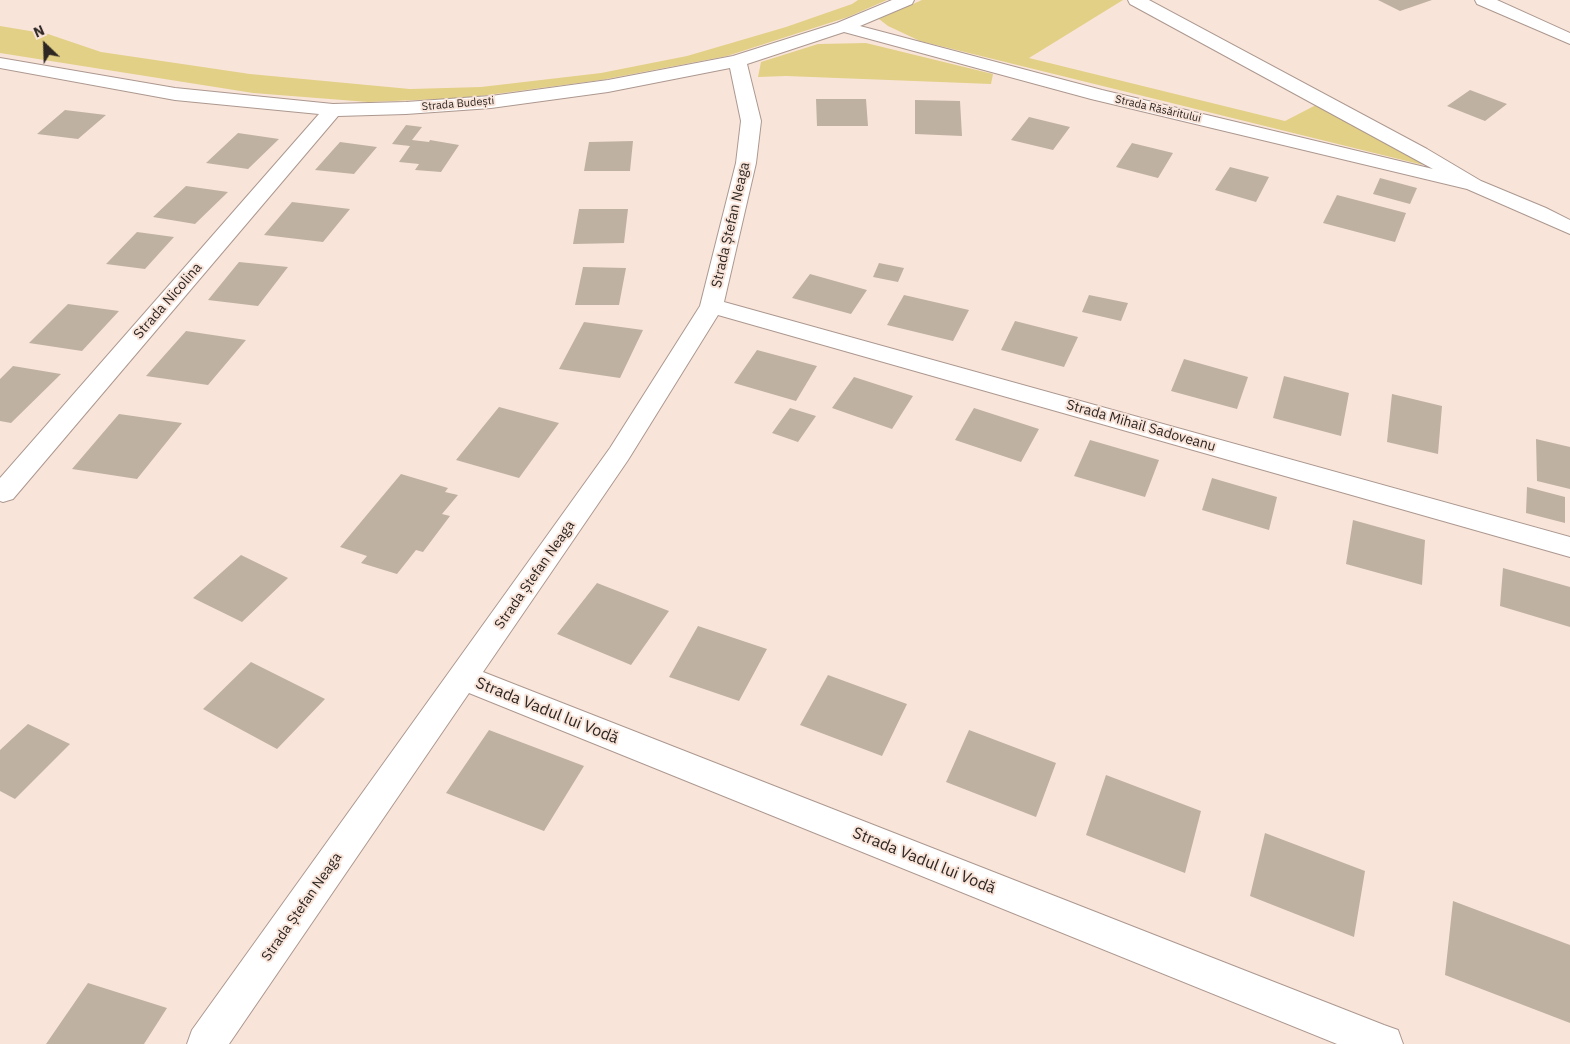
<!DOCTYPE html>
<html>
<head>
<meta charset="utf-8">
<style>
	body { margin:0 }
	#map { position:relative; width:1570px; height:1044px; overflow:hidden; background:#f9e4da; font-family:"IBM Plex Sans",sans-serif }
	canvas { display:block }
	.north { position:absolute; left:20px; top:20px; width:50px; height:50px; -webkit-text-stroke:4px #f9e4da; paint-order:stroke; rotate:336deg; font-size:14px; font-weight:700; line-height:20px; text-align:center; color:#2d2622 }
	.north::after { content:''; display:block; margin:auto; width:18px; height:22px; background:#2d2622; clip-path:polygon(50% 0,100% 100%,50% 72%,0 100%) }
</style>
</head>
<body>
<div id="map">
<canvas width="1570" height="1044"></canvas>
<div class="north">N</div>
</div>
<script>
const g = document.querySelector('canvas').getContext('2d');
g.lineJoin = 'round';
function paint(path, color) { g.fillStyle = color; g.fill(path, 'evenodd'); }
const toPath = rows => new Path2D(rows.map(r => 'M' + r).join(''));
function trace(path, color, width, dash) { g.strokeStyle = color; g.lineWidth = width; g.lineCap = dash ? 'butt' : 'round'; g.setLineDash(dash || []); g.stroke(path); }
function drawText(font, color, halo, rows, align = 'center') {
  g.font = font + ' "IBM Plex Sans",sans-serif'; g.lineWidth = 4; g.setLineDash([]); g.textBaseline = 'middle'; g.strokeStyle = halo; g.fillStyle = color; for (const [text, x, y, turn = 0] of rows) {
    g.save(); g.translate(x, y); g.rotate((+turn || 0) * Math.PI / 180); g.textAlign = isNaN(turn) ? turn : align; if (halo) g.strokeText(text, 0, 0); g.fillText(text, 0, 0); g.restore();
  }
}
const green = toPath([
	[858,0,887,0,848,17,727,56,601,80,465,98,368,102,253,93,0,53,0,26,48,34,101,52,250,74,410,89,481,87,601,73,687,56,786,27,852,4],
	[922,0,1123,0,1029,58,1285,121,1316,105,1412,154,1423,165,920,41,888,26,879,19],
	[866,43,993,74,991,84,786,76,758,77,761,62,818,44]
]);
const building = toPath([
	[1378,0,1432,0,1400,11],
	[1470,90,1507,104,1485,121,1447,106],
	[816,99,866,99,868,126,817,126],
	[915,100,960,101,962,136,915,134],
	[65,110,106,115,78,139,37,134],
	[1029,117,1070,127,1053,150,1011,140],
	[406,125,422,127,412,140,429,142,430,140,459,145,441,172,415,170,419,164,399,162,410,146,392,144],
	[238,133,279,139,248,169,206,163],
	[633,141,630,171,584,171,589,142],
	[340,142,377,147,354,174,315,170],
	[1132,143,1173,153,1158,178,1116,167],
	[1230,167,1269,177,1256,202,1215,190],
	[1380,178,1417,188,1410,204,1373,194],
	[186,186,228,192,195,224,153,217],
	[1337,195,1406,213,1395,242,1323,223],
	[292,202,350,209,323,242,264,235],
	[579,209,628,209,624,243,573,244],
	[137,232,174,237,145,269,106,264],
	[239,262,288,267,258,306,208,300],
	[879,263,904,268,898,282,873,277],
	[583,267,626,268,619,305,575,305],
	[810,274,867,290,851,314,792,298],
	[904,295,969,310,953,341,887,325],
	[1089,295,1128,303,1121,321,1082,312],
	[68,304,119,311,82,351,29,343],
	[1015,321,1078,337,1064,367,1001,350],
	[584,322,643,330,620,378,559,369],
	[186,331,246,340,208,385,146,376],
	[757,350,817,366,796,401,734,383],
	[1184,359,1248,377,1237,409,1171,391],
	[13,366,61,374,11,423,0,421,0,379],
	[1284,376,1349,393,1341,436,1273,418],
	[854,377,913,396,892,429,832,408],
	[1392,394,1442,406,1438,454,1387,442],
	[499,407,559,423,519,478,456,460],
	[790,408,816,416,798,442,772,433],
	[974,408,1039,429,1021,462,955,440],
	[119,414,182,423,137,479,72,469],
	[1536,439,1570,447,1570,489,1537,481],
	[1090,440,1159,460,1145,497,1074,476],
	[401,474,448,488,445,492,458,495,442,514,450,516,423,552,416,550,397,574,361,563,367,556,340,547],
	[1212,478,1277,497,1269,530,1202,510],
	[1527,487,1565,497,1565,523,1526,513],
	[1353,520,1425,540,1422,585,1346,564],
	[241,555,288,578,242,622,193,598],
	[1503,568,1570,587,1570,627,1500,606],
	[597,583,669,611,631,665,557,634],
	[698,626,767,649,739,701,669,677],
	[251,662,325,699,277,749,203,709],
	[828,675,907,704,882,756,800,725],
	[28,724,70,744,15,799,0,791,0,750],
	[489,730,584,766,544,831,446,793],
	[969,730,1056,763,1036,817,946,782],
	[1106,775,1201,811,1185,873,1086,835],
	[1265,833,1365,871,1354,937,1250,896],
	[1453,901,1570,945,1570,1023,1445,975],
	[88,983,167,1008,144,1044,46,1044]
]);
const minor = toPath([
	[892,0,914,0,912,4,860,26,1102,90,1433,169,1130,4,1128,0,1149,0,1427,149,1481,181,1546,208,1570,220,1570,234,1467,189,1091,99,844,32,747,64,761,121,756,163,724,302,1570,537,1570,557,718,315,628,460,483,672,1384,1025,1398,1030,1403,1044,1337,1044,469,693,229,1044,187,1044,192,1030,610,448,700,306,736,163,741,121,730,68,608,92,491,108,406,114,338,116,13,499,3,502,0,501,0,478,319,114,175,100,0,68,0,58,175,88,333,104,406,102,491,96,608,80,733,56,837,23,892,0],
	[1475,0,1497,0,1570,33,1570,44,1477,4,1475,0]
]);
const farStreetnames = [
	["Strada Budești",458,104,-5],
	["Strada Răsăritului",1158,109,13]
];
const streetNames = [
	["Strada Ștefan Neaga",731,225,-77],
	["Strada Nicolina",168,301,-49],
	["Strada Mihail Sadoveanu",1141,426,16],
	["Strada Ștefan Neaga",535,575,-55],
	["Strada Ștefan Neaga",302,907,-55]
];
const nearStreetnames = [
	["Strada Vadul lui Vodă",547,711,22],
	["Strada Vadul lui Vodă",924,861,22]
];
paint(green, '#e2d086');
paint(building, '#beb1a1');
trace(minor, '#ac988f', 2);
paint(minor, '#fff');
drawText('11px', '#2d2622', '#f9e4da', farStreetnames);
drawText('14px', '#2d2622', '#f9e4da', streetNames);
drawText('16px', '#2d2622', '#f9e4da', nearStreetnames);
</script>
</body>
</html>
